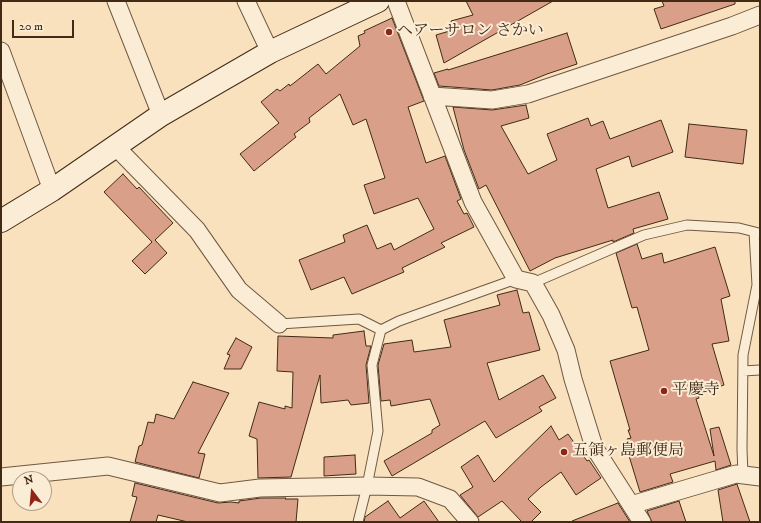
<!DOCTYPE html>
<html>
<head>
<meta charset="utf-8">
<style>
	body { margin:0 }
	#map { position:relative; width:761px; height:523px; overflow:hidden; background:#f9e1be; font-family:"IM FELL DW Pica",serif }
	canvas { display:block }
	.frame { position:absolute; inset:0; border:2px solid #412a16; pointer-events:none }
	.north { position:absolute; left:12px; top:471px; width:40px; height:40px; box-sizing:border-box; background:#fbecd5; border:1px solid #b19e89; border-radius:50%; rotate:344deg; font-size:11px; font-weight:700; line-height:16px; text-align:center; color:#412a16 }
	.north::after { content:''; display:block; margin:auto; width:14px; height:18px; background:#8f2418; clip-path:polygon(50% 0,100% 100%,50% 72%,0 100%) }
	.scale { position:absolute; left:12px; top:20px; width:62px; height:18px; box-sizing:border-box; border:2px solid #412a16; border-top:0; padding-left:5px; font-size:12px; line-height:14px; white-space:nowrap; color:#412a16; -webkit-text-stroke:3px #fbecd5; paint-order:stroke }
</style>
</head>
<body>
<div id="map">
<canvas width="761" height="523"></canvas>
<div class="frame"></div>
<div class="north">N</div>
<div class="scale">20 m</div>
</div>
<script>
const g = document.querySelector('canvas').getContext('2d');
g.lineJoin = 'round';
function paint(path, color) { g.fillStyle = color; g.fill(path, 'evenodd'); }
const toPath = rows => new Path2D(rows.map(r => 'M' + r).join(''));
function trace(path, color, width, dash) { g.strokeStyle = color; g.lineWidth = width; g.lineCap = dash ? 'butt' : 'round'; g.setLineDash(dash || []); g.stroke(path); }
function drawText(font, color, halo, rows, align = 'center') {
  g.font = font + ' "IM FELL DW Pica","Noto Serif JP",serif'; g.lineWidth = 4; g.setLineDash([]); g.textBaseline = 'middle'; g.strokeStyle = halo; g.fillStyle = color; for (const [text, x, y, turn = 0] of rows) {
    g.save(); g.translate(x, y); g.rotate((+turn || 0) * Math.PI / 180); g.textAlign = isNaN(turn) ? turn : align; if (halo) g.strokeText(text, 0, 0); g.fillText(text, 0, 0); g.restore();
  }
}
const building = toPath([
	[466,1,553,1,444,63,436,35,453,30,451,21,473,15,466,1],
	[662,1,735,1,735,4,661,29,654,9,664,6,662,1],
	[392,18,424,101,408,107,426,163,445,156,461,199,457,201,464,214,467,213,474,227,441,243,445,247,402,268,404,272,352,294,344,277,311,290,299,260,345,242,343,235,367,225,377,249,391,243,394,250,434,229,418,198,374,214,364,185,385,178,366,119,353,125,340,94,309,118,310,122,294,134,296,137,254,171,240,154,279,123,261,102,277,89,280,91,289,84,290,86,318,64,326,74,360,46,358,36,365,33,364,31,392,18],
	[567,33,577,64,547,74,520,85,492,90,439,86,434,73,448,69,448,70,567,33],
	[526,105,529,118,501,126,528,174,557,160,547,134,588,118,591,126,603,121,610,139,661,120,673,152,632,167,629,156,596,169,608,208,659,192,668,219,633,229,634,233,613,242,613,240,555,258,530,271,486,185,479,189,464,150,453,107,492,110,526,105],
	[689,124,747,130,743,164,685,157,689,124],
	[123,174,137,189,139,187,173,223,155,240,167,253,145,274,132,261,152,242,104,192,123,174],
	[637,244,642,259,662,253,664,263,715,247,730,296,721,299,729,341,712,344,724,385,698,394,699,398,696,399,714,456,710,429,719,427,731,465,716,470,715,461,670,474,673,482,640,492,626,446,629,445,627,439,631,438,628,430,630,430,610,361,649,350,637,307,632,308,616,253,637,244],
	[517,290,523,313,529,312,540,350,487,363,499,400,543,375,556,398,539,407,542,411,496,438,485,421,392,476,384,461,432,433,432,430,440,425,430,399,391,406,390,400,381,401,378,365,384,344,412,340,414,352,451,347,444,320,500,305,497,295,517,290],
	[364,331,366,346,371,346,366,365,369,403,351,405,348,400,321,403,320,375,291,477,258,478,257,439,249,436,259,402,285,409,285,406,292,408,293,372,277,371,278,336,333,338,333,335,364,331],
	[236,338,252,347,241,369,224,369,230,355,227,354,236,338],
	[193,382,229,393,198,453,205,454,199,478,135,462,139,446,142,445,148,422,154,423,156,414,174,419,193,382],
	[551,426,559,440,568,434,587,461,589,460,601,478,576,495,561,472,541,487,528,499,541,512,531,522,522,522,502,501,478,517,460,495,473,487,461,467,478,455,494,482,551,426],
	[355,455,356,474,324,476,324,457,355,455],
	[135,483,218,503,231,502,239,503,239,501,261,498,286,498,285,499,298,499,296,522,188,522,158,515,156,522,130,522,137,497,132,496,135,483],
	[737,484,750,522,723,522,718,490,737,484],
	[388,501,400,518,424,501,439,522,364,522,365,517,388,501],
	[679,501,686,522,652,522,647,511,679,501],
	[618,503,630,522,572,522,572,521,618,503]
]);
const lane = toPath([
	[533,283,644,235,687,225,739,228,759,233],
	[279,324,359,319,381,330],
	[743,371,760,370],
	[743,475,742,449,743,355,757,285,754,232],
	[358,522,367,486,378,431,372,365,381,330,399,321,516,279]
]);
const street = toPath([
	[116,1,161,115],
	[246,1,270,52],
	[396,1,473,202,516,279,533,283,551,315,566,350,573,379,594,447,642,522],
	[1,51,52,190],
	[432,96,492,100,528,94,732,26,760,15],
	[115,146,197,230,239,290,279,324],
	[1,477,108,466,220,493,260,488,367,486,418,487,450,499,470,522],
	[631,505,736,474,760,477]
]);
const secondary = toPath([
	[1,221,52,190,161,115,270,52,378,1]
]);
const markers = [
	[389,32,4,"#8f2418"],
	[664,391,4,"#8f2418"],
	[564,452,4,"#8f2418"]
];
const poiNames = [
	["ヘアーサロン さかい",397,32],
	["平慶寺",672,391],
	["五領ヶ島郵便局",572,452]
];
paint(building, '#da9f88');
trace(building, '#412a16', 1);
trace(lane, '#6f5840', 11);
trace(street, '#6f5840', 19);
trace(secondary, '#412a16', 24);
trace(lane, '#fbecd5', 9);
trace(street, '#fbecd5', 17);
trace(secondary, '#fbecd5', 22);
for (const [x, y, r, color] of markers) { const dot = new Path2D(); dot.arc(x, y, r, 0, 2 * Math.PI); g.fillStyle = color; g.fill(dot); trace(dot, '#fbecd5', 1.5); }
drawText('16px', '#412a16', '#fbecd5', poiNames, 'left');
</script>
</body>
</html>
